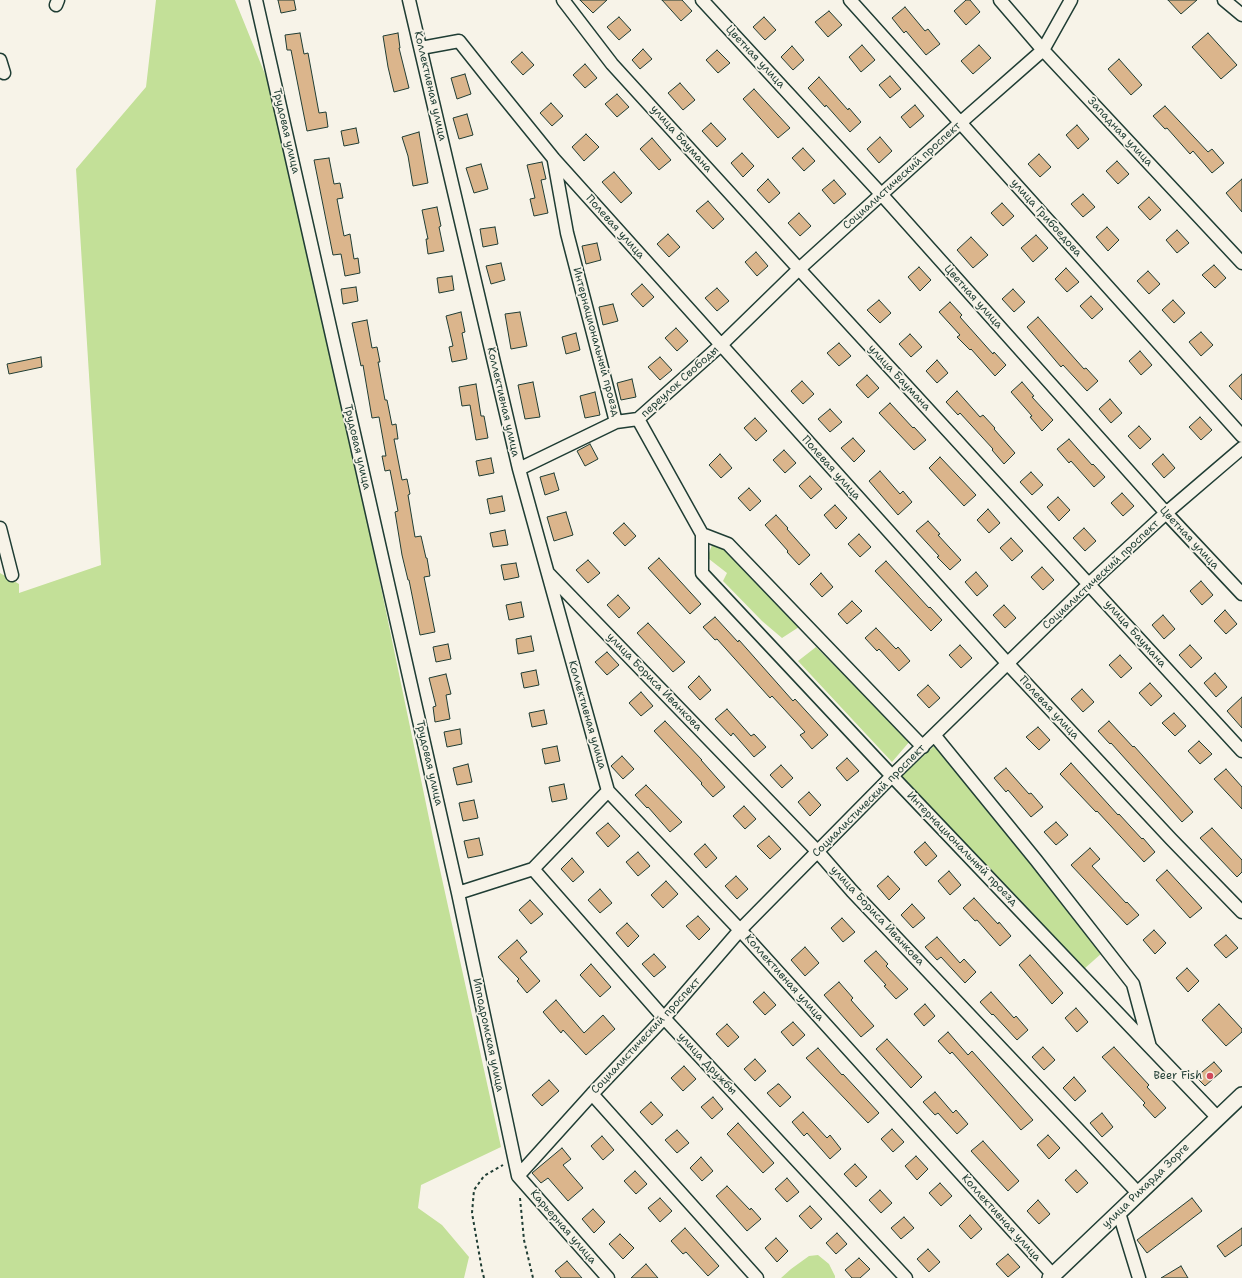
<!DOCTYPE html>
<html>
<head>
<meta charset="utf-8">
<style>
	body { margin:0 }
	canvas { display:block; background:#f7f3e8 }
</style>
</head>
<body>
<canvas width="1242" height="1278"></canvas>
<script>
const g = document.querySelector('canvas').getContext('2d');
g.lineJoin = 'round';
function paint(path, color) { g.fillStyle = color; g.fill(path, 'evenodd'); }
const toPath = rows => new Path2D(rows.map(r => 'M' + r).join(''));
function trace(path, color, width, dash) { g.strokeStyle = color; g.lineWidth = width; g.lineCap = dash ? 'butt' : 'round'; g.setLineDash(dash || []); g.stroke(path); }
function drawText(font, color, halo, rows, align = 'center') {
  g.font = font + ' "Shantell Sans",sans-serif'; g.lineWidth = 3.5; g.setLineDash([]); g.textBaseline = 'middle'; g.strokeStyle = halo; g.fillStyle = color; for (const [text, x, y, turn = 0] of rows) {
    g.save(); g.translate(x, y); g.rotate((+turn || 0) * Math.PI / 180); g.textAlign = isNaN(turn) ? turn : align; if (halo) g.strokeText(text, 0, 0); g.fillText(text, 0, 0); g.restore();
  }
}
const green = toPath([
	[156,0,235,0,284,121,435,847,501,1147,421,1185,418,1208,442,1225,469,1257,464,1278,0,1278,0,573,19,584,19,593,101,565,76,169,146,87],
	[712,545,725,547,799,627,782,638,762,621,723,581,727,573,709,559,709,553],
	[816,647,910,741,892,762,798,661],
	[935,745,1102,953,1084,969,902,776],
	[818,1255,829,1264,835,1276,835,1278,781,1278,791,1269,809,1256]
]);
const building = toPath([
	[278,0,294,0,296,10,281,13,278,0],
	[580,0,607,0,593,13,580,0],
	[662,0,682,0,692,11,681,21,662,0],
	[966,0,970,0,980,12,966,25,954,11,966,0],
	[1168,0,1197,0,1181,14,1168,0],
	[905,7,925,31,928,29,940,44,926,55,906,31,904,33,892,18,905,7],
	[829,11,842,25,828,37,815,22,829,11],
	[619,17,631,30,619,40,607,27,619,17],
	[764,17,776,30,765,40,753,27,764,17],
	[300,33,304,54,308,53,319,113,326,112,328,127,307,131,291,50,287,50,285,35,300,33],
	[398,33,400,48,399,48,409,88,394,92,388,67,383,36,398,33],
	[1208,33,1237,65,1221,79,1192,47,1208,33],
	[862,45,875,60,861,72,849,57,862,45],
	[979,45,991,58,973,74,961,61,979,45],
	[792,46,804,60,793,70,781,57,792,46],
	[643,49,652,59,640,69,632,60,643,49],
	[717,50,730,63,718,73,706,60,717,50],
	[522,52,534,65,523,75,511,62,522,52],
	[1119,59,1142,85,1131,95,1108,69,1119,59],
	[585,64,597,78,585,88,573,75,585,64],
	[465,74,471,94,457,99,451,78,465,74],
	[890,76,901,89,890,98,879,85,890,76],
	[819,77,848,110,849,108,861,122,850,132,826,105,825,107,808,88,819,77],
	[680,83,695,100,683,110,668,93,680,83],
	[754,89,790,128,778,138,743,99,754,89],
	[617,94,629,107,617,117,605,104,617,94],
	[551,103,563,116,552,126,540,113,551,103],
	[915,105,924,116,910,128,901,117,915,105],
	[1165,106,1208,152,1212,149,1224,163,1212,173,1193,151,1190,154,1167,128,1165,129,1153,116,1165,106],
	[467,114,473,135,459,139,453,118,467,114],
	[711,123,726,139,717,147,702,131,711,123],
	[1077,125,1089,139,1078,149,1066,135,1077,125],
	[356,128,359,143,344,146,341,131,356,128],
	[419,132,428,183,413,186,408,156,402,137,419,132],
	[586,134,599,147,584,161,572,147,586,134],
	[880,137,892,151,879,163,867,149,880,137],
	[652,138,671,160,659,170,640,149,652,138],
	[803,148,815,161,804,171,792,158,803,148],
	[742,153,754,166,743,177,731,163,742,153],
	[1039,154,1051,167,1040,177,1028,164,1039,154],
	[329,158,334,184,340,183,343,198,337,199,344,236,350,234,354,259,358,258,360,273,345,276,341,254,333,255,314,160,329,158],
	[1117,161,1129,174,1118,184,1106,171,1117,161],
	[542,162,546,179,541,180,548,213,534,216,530,199,535,198,527,165,542,162],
	[481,164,488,189,474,193,466,168,481,164],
	[614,172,632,193,621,203,602,182,614,172],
	[768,179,780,193,769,203,757,190,768,179],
	[1242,179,1242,212,1226,193,1242,179],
	[834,180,846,194,834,204,822,190,834,180],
	[1083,194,1095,207,1083,217,1071,204,1083,194],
	[1149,197,1161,210,1150,220,1138,207,1149,197],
	[708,201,724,219,713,229,696,211,708,201],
	[1002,203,1014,216,1003,226,991,213,1002,203],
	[437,207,441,226,439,227,444,251,428,254,426,239,428,239,422,210,437,207],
	[799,213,811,226,800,236,788,223,799,213],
	[495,227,498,244,483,247,480,229,495,227],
	[1107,227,1119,240,1108,251,1096,237,1107,227],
	[1177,230,1189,243,1177,253,1166,240,1177,230],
	[668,234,680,247,669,257,657,244,668,234],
	[1036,235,1048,248,1033,262,1021,248,1036,235],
	[971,237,988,255,973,268,957,250,971,237],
	[597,243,601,260,586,264,582,246,597,243],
	[756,252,768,266,757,276,745,262,756,252],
	[501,263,505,280,491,284,486,266,501,263],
	[1214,265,1226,278,1215,288,1202,275,1214,265],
	[919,267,931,280,920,291,908,277,919,267],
	[1066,268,1079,282,1067,292,1055,279,1066,268],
	[1148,271,1160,284,1149,294,1137,281,1148,271],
	[452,276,454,290,439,293,437,278,452,276],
	[642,284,654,297,643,307,631,294,642,284],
	[356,287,358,301,343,304,341,289,356,287],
	[717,288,729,301,717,311,705,298,717,288],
	[1013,289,1025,302,1014,312,1002,299,1013,289],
	[1091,296,1103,309,1092,319,1080,306,1091,296],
	[879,300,891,313,880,323,867,310,879,300],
	[1173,300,1185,313,1174,323,1162,310,1173,300],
	[950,302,962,315,960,317,993,354,994,352,1006,365,995,376,971,349,970,350,957,337,960,335,939,312,950,302],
	[613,304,618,321,603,325,599,307,613,304],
	[461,312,465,332,462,333,467,359,452,362,449,347,453,346,446,316,461,312],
	[520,312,527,346,511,349,505,314,520,312],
	[1038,317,1084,369,1086,368,1098,381,1087,391,1063,365,1061,367,1027,327,1038,317],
	[367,320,372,348,377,347,380,362,378,362,385,400,387,400,392,425,396,424,398,439,394,439,402,480,407,479,410,494,408,495,415,537,421,536,426,558,427,558,430,576,424,577,435,632,420,635,409,580,408,580,402,555,395,512,398,511,390,470,385,471,382,456,386,456,379,417,372,418,363,365,361,366,352,323,367,320],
	[676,328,688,341,677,351,665,338,676,328],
	[1201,332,1213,345,1201,356,1189,342,1201,332],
	[576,333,580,350,566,354,562,337,576,333],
	[910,334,922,347,911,357,899,344,910,334],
	[839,343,851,356,839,366,827,353,839,343],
	[1140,351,1152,365,1141,375,1129,361,1140,351],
	[41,357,42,367,9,374,7,364,41,357],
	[660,357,672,370,660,380,648,367,660,357],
	[937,360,948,373,937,383,926,371,937,360],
	[1242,374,1242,400,1229,386,1242,374],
	[867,375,879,388,868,398,856,385,867,375],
	[632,379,636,397,621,400,617,383,632,379],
	[802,381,814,394,803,404,791,391,802,381],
	[533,382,540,417,525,419,518,385,533,382],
	[1022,382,1034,396,1032,397,1053,420,1042,431,1030,417,1032,416,1011,392,1022,382],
	[476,384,481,416,484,416,488,438,476,440,470,405,462,406,459,387,476,384],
	[957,391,980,417,983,415,995,428,994,429,1015,453,1004,464,992,450,993,449,960,413,958,415,946,402,957,391],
	[595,392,600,415,585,418,580,396,595,392],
	[1110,399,1122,413,1111,423,1099,409,1110,399],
	[890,403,913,428,914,427,926,440,914,450,879,413,890,403],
	[830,409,842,422,830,432,818,419,830,409],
	[1200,417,1212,430,1201,440,1189,427,1200,417],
	[755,418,767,431,756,441,744,428,755,418],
	[1139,426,1151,439,1140,449,1128,436,1139,426],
	[853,438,865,451,854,462,841,448,853,438],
	[1069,439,1092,465,1093,464,1105,477,1094,487,1071,461,1069,463,1057,449,1069,439],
	[590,444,598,459,585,466,577,451,590,444],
	[784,450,796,463,785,473,773,460,784,450],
	[720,454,732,468,721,478,709,465,720,454],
	[1163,454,1175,468,1164,478,1152,464,1163,454],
	[940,457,976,495,964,506,929,468,940,457],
	[491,458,494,473,479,476,476,461,491,458],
	[880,471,900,494,903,491,912,502,898,515,869,481,880,471],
	[1031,472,1043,485,1032,495,1020,482,1031,472],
	[554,473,559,490,545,495,540,477,554,473],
	[810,476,822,489,811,499,799,486,810,476],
	[749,488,761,501,750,511,738,498,749,488],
	[1122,493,1134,506,1123,516,1111,503,1122,493],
	[502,496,505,511,490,514,487,499,502,496],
	[1058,497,1070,510,1059,521,1047,507,1058,497],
	[835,505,847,518,836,529,824,515,835,505],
	[988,509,1000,523,989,533,977,520,988,509],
	[566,512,573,535,554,541,547,517,566,512],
	[776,515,788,528,787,529,810,555,799,565,787,552,788,551,765,525,776,515],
	[928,521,940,534,938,535,961,560,950,570,937,557,939,556,916,531,928,521],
	[624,523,636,536,625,546,613,533,624,523],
	[1084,528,1096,541,1085,551,1073,538,1084,528],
	[505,530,508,545,493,547,490,533,505,530],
	[859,534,871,547,860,557,848,544,859,534],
	[1011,538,1023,551,1012,561,1000,548,1011,538],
	[659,558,701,604,690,614,648,568,659,558],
	[588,560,600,573,588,583,576,570,588,560],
	[886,561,929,608,930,607,942,620,931,631,875,571,886,561],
	[516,563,519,577,504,580,501,565,516,563],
	[1042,567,1054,580,1043,590,1031,577,1042,567],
	[976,572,988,586,977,596,965,582,976,572],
	[821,573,833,587,822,597,810,584,821,573],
	[1201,581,1213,595,1202,605,1190,591,1201,581],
	[618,595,630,608,619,618,607,605,618,595],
	[852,601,862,611,847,624,838,614,852,601],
	[521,602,524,617,509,620,506,605,521,602],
	[1004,605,1016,618,1005,628,993,615,1004,605],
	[1225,610,1237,624,1226,634,1214,621,1225,610],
	[1163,615,1175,629,1164,639,1152,625,1163,615],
	[715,617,738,642,739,640,793,701,795,699,828,735,812,749,800,735,805,732,772,696,770,698,717,639,715,640,703,627,715,617],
	[648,623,685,662,673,672,637,633,648,623],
	[876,628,896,649,898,647,910,661,899,671,879,649,877,651,865,638,876,628],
	[531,636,534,651,518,654,516,639,531,636],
	[448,644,451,659,436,662,433,647,448,644],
	[960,645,972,658,961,668,949,655,960,645],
	[1190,645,1202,658,1191,668,1179,655,1190,645],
	[607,652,619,665,607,675,595,662,607,652],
	[1120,655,1132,668,1121,678,1109,665,1120,655],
	[536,670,539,685,524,688,521,673,536,670],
	[1215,673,1227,687,1216,697,1204,683,1215,673],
	[446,674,451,694,446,695,450,719,435,722,433,707,436,706,429,678,446,674],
	[699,676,711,690,700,700,688,687,699,676],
	[1150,683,1162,696,1151,706,1139,693,1150,683],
	[928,685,940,698,929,708,917,695,928,685],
	[1082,689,1094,702,1083,712,1071,699,1082,689],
	[641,692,653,706,641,716,629,703,641,692],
	[1242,697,1242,728,1227,711,1242,697],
	[727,709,751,736,754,734,766,747,754,757,733,733,731,736,715,719,727,709],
	[544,710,547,724,532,727,529,713,544,710],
	[1174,713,1186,726,1175,736,1162,723,1174,713],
	[665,721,702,760,701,760,725,787,713,797,701,784,702,783,654,731,665,721],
	[1109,721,1133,747,1134,746,1193,812,1182,822,1111,743,1110,744,1098,731,1109,721],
	[1038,727,1050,740,1039,750,1026,737,1038,727],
	[460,729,462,744,447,747,444,732,460,729],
	[1199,741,1212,754,1200,764,1188,751,1199,741],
	[557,746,560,761,545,764,542,749,557,746],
	[622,756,634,769,623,779,611,766,622,756],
	[847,758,859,771,847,781,836,768,847,758],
	[1071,763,1118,815,1119,814,1142,839,1143,838,1155,852,1144,862,1097,811,1096,812,1060,774,1071,763],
	[468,764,472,782,457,785,453,768,468,764],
	[781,765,793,778,782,788,770,775,781,765],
	[1006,768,1029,794,1031,793,1043,807,1031,817,1008,790,1006,792,994,778,1006,768],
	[1226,769,1242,787,1242,809,1214,779,1226,769],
	[564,784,567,799,552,802,549,787,564,784],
	[646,785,682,822,670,832,648,807,647,808,635,795,646,785],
	[809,792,821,805,810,816,798,802,809,792],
	[474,800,478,818,463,821,459,803,474,800],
	[744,806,756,819,745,829,733,816,744,806],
	[1056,822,1068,835,1056,845,1044,832,1056,822],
	[608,823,620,836,608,847,596,833,608,823],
	[1212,828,1242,860,1242,872,1237,877,1200,838,1212,828],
	[769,836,781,849,770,859,757,846,769,836],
	[479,838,483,855,468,858,464,841,479,838],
	[925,842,937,856,926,866,914,852,925,842],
	[705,844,717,858,706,868,694,854,705,844],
	[1090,848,1100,859,1092,866,1126,903,1127,902,1139,915,1127,925,1071,865,1090,848],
	[638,852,650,866,638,876,626,862,638,852],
	[572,858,584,872,573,882,561,869,572,858],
	[1167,870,1202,908,1190,918,1156,880,1167,870],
	[949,871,961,885,950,895,938,881,949,871],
	[736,876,748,889,737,899,725,886,736,876],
	[888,876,900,889,889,900,877,886,888,876],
	[666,881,678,894,663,908,651,895,666,881],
	[600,889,612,903,600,913,588,900,600,889],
	[974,898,998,924,999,922,1011,936,1000,946,977,920,975,921,963,908,974,898],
	[530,900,543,914,531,924,519,910,530,900],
	[912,904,925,918,913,928,901,915,912,904],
	[698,916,710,929,699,940,686,926,698,916],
	[842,918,855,932,843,942,831,928,842,918],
	[627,923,639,936,628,947,616,933,627,923],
	[1154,930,1166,943,1155,954,1143,940,1154,930],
	[1226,935,1238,948,1226,958,1214,945,1226,935],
	[937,937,960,963,964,959,976,972,965,983,941,957,937,960,925,947,937,937],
	[517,940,527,952,520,958,540,981,527,993,517,981,519,979,498,957,517,940],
	[805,947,819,963,805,976,791,960,805,947],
	[876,951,888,964,886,966,908,989,896,999,884,986,886,985,864,961,876,951],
	[654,954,666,967,654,977,642,964,654,954],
	[1030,955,1063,993,1052,1004,1019,965,1030,955],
	[591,964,611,987,600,997,580,975,591,964],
	[1187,968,1199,981,1188,992,1176,978,1187,968],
	[839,982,853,998,851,1000,874,1026,861,1037,824,995,839,982],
	[764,992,776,1005,765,1015,753,1002,764,992],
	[991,992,1014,1018,1016,1016,1028,1030,1017,1040,993,1014,992,1015,980,1002,991,992],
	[556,1000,584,1033,603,1015,615,1029,586,1055,563,1030,561,1033,543,1012,556,1000],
	[925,1004,935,1016,924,1026,914,1014,925,1004],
	[1219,1004,1242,1029,1242,1032,1226,1046,1202,1020,1219,1004],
	[1076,1008,1088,1022,1077,1032,1065,1018,1076,1008],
	[793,1022,805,1035,793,1046,781,1032,793,1022],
	[727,1024,739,1037,728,1047,716,1034,727,1024],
	[948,1032,968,1055,972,1051,1033,1120,1021,1130,952,1052,950,1054,938,1041,948,1032],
	[887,1039,922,1077,911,1088,876,1049,887,1039],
	[1043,1047,1055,1060,1044,1070,1032,1057,1043,1047],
	[1114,1047,1149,1085,1147,1087,1166,1108,1155,1118,1143,1105,1145,1103,1102,1057,1114,1047],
	[818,1048,842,1075,843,1074,879,1113,868,1123,806,1058,818,1048],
	[755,1059,766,1071,755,1081,744,1069,755,1059],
	[1214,1062,1222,1071,1205,1086,1196,1077,1214,1062],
	[684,1066,696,1079,683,1091,671,1078,684,1066],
	[1074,1077,1086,1091,1075,1101,1063,1088,1074,1077],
	[549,1080,559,1091,542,1106,532,1095,549,1080],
	[778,1084,779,1084,791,1097,780,1107,767,1093,778,1084],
	[935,1092,953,1113,956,1110,968,1124,957,1134,938,1113,935,1115,923,1102,935,1092],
	[713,1097,723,1109,712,1119,701,1107,713,1097],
	[651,1102,663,1115,652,1125,640,1112,651,1102],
	[803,1112,827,1138,830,1135,841,1149,830,1159,807,1133,804,1136,792,1122,803,1112],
	[1102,1113,1113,1127,1102,1137,1090,1123,1102,1113],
	[738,1123,774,1163,763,1173,727,1134,738,1123],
	[892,1129,904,1142,893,1152,881,1139,892,1129],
	[677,1130,689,1143,677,1153,665,1140,677,1130],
	[1048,1135,1060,1148,1049,1159,1037,1145,1048,1135],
	[602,1136,614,1150,603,1160,591,1146,602,1136],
	[983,1141,1019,1181,1008,1191,971,1151,983,1141],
	[562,1148,571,1159,563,1165,583,1188,568,1201,548,1178,541,1183,532,1173,562,1148],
	[916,1156,928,1169,917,1180,905,1166,916,1156],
	[701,1157,713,1171,702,1181,690,1168,701,1157],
	[855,1164,867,1177,856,1187,844,1174,855,1164],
	[1076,1170,1088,1183,1077,1193,1065,1180,1076,1170],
	[635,1171,647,1184,636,1194,624,1181,635,1171],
	[787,1178,799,1192,787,1202,775,1189,787,1178],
	[940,1183,952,1196,941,1206,929,1193,940,1183],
	[727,1186,750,1210,751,1208,761,1219,747,1231,716,1196,727,1186],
	[880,1190,892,1203,881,1213,869,1200,880,1190],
	[660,1198,672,1211,660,1222,648,1208,660,1198],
	[1192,1198,1202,1211,1147,1253,1137,1240,1192,1198],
	[1038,1200,1050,1214,1039,1224,1027,1211,1038,1200],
	[810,1206,822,1219,811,1229,799,1216,810,1206],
	[593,1209,605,1222,594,1233,582,1219,593,1209],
	[970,1215,982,1229,971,1239,959,1226,970,1215],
	[904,1217,914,1228,901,1239,891,1228,904,1217],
	[685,1228,719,1266,708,1276,686,1252,683,1254,671,1241,685,1228],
	[1242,1228,1242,1245,1225,1257,1217,1246,1242,1228],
	[837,1233,847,1244,836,1254,826,1243,837,1233],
	[620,1234,634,1248,623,1259,609,1244,620,1234],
	[776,1238,788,1251,777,1262,765,1248,776,1238],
	[928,1249,940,1262,929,1272,917,1259,928,1249],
	[1008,1254,1020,1267,1008,1277,996,1264,1008,1254],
	[859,1258,870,1269,860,1278,852,1278,845,1270,859,1258],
	[567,1261,582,1278,561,1278,555,1271,567,1261],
	[646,1264,658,1278,631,1278,646,1264],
	[1181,1266,1188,1278,1161,1278,1181,1266]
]);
const path = toPath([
	[520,1198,524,1240,533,1278],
	[484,1278,482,1270,472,1213,474,1190,484,1176,503,1165]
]);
const minor = toPath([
	[256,0,458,893,518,1176,608,1278],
	[409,0,519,469,608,791,740,930,1053,1275],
	[563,0,612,64,799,269,1242,751],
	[702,0,882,195,1166,513,1242,594],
	[850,0,1242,436],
	[1000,0,1043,50,1242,263],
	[1224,0,1242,15],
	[56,5,58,0],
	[421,48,459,41,494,85,554,159,1008,664,1171,839,1242,912],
	[0,60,4,73],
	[554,161,567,233,616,422,638,419,702,534,728,544,923,747],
	[638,419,721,345,799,269,960,123,1043,50,1071,0],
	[519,469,616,422],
	[0,528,12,575],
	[702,534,702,573,892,776,1150,1047],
	[548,573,818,852,852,891,1138,1193],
	[935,736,1036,860,1133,984,1150,1047,1218,1118],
	[533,869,608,791],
	[458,893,533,869,664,1018,906,1278],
	[592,1094,757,1278],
	[518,1176,592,1094,664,1018,740,930,892,776,1089,584,1166,513,1242,448],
	[1119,1213,1139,1278]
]);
const major = toPath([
	[1050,1278,1242,1095]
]);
const markers = [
	[1210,1076,4,"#d1495b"]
];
const streetNames = [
	["Цветная улица",755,57,47],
	["Коллективная улица",430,86,77],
	["Трудовая улица",286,131,77],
	["Западная улица",1120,132,47],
	["улица Баумана",681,139,48],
	["Социалистический проспект",902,176,-42],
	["улица Грибоедова",1046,218,48],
	["Полевая улица",615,227,48],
	["Цветная улица",973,297,48],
	["Интернациональный проезд",596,342,75],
	["улица Баумана",899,378,47],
	["переулок Свободы",680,382,-42],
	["Коллективная улица",503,402,77],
	["Трудовая улица",357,447,77],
	["Полевая улица",831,468,48],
	["Цветная улица",1189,538,47],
	["Социалистический проспект",1101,575,-43],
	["улица Баумана",1135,634,48],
	["улица Бориса Иванкова",654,682,46],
	["Полевая улица",1049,708,47],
	["Коллективная улица",587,715,74],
	["Трудовая улица",429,763,77],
	["Социалистический проспект",869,801,-45],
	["Интернациональный проезд",962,849,46],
	["улица Бориса Иванкова",877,916,47],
	["Коллективная улица",784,978,48],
	["Ипподромская улица",488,1035,78],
	["Социалистический проспект",646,1036,-47],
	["улица Дружбы",707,1064,47],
	["улица Рихарда Зорге",1146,1186,-44],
	["Коллективная улица",1001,1218,48],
	["Карьерная улица",563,1227,49]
];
const poiNames = [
	["Beer Fish",1202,1076]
];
paint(green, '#c3e098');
paint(building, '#dbb58c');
trace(building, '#1f3d34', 1);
trace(minor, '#1f3d34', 15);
trace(major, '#1f3d34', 18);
trace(path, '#1f3d34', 2, [3, 3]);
trace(minor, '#f7f3e8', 12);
trace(major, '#f7f3e8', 15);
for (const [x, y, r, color] of markers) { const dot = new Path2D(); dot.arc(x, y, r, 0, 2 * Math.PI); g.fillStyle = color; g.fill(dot); trace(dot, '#f7f3e8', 1.5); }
drawText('11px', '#1f3d34', '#f7f3e8', streetNames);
drawText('11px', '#1f3d34', '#f7f3e8', poiNames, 'right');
</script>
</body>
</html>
